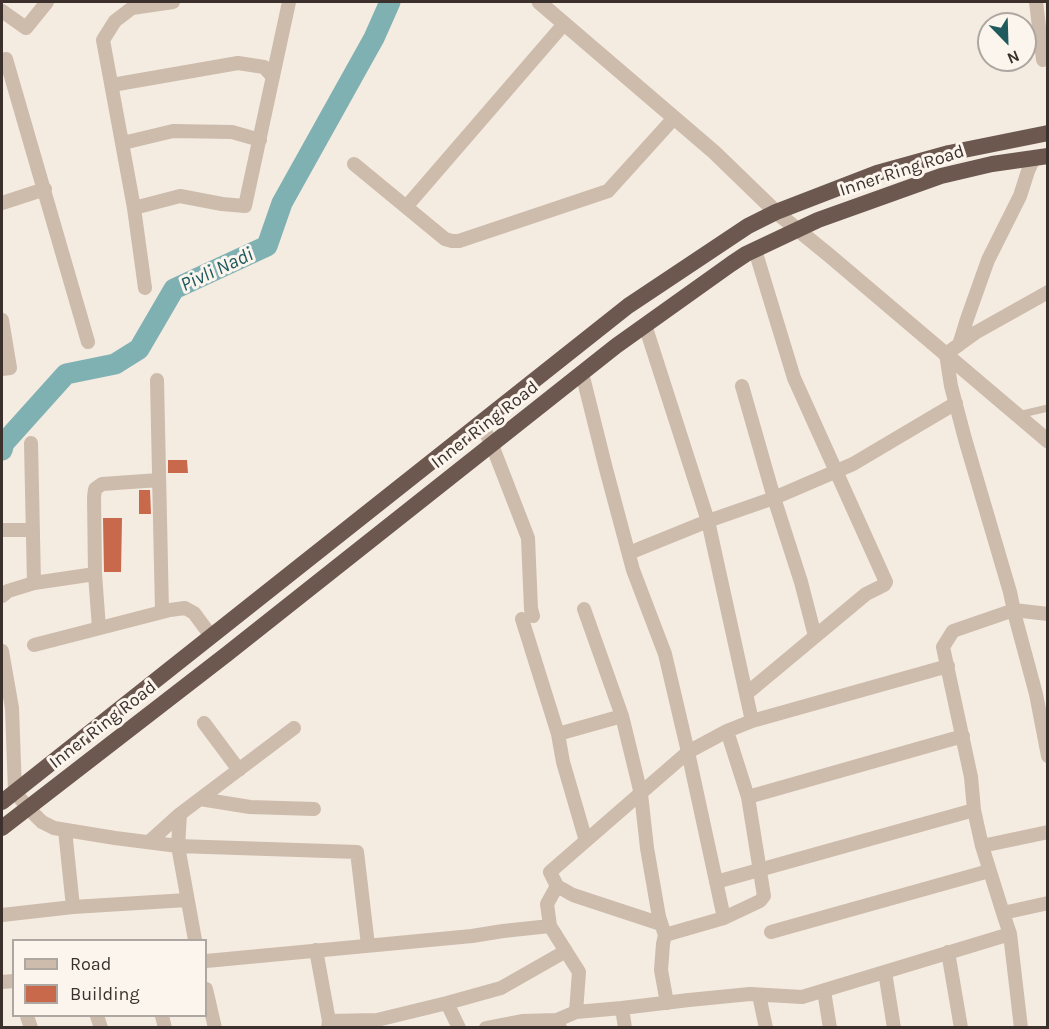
<!DOCTYPE html>
<html>
<head>
<meta charset="utf-8">
<style>
	body { margin:0 }
	#map { position:relative; width:1049px; height:1029px; overflow:hidden; background:#f4ebe1; font-family:Karla,sans-serif }
	canvas { display:block }
	.frame { position:absolute; inset:0; border:3px solid #3b302b; pointer-events:none }
	.legend { position:absolute; left:12px; top:939px; width:195px; height:78px; box-sizing:border-box; background:#fbf5ee; border:2px solid #aea6a0; margin:0; padding:8px 10px; list-style:none; font-size:18px; color:#3b302b }
	.legend li { display:flex; align-items:center; gap:12px; height:30px }
	.legend b { width:30px; border:2px solid #aea6a0 }
	.north { position:absolute; left:977px; top:12px; width:60px; height:60px; box-sizing:border-box; background:#fbf5ee; border:2px solid #aea6a0; border-radius:50%; rotate:157deg; font-size:16px; font-weight:700; line-height:24px; text-align:center; color:#3b302b }
	.north::after { content:''; display:block; margin:auto; width:21px; height:27px; background:#1f5a5e; clip-path:polygon(50% 0,100% 100%,50% 72%,0 100%) }
</style>
</head>
<body>
<div id="map">
<canvas width="1049" height="1029"></canvas>
<div class="frame"></div>
<ul class="legend">
<li><b style="height:8px;background:#cdbbac"></b>Road</li>
<li><b style="height:16px;background:#c8694b"></b>Building</li>
</ul>
<div class="north">N</div>
</div>
<script>
const g = document.querySelector('canvas').getContext('2d');
g.lineJoin = 'round';
const toPath = rows => new Path2D(rows.map(r => 'M' + r).join(''));
function trace(path, color, width, dash) { g.strokeStyle = color; g.lineWidth = width; g.lineCap = dash ? 'butt' : 'round'; g.setLineDash(dash || []); g.stroke(path); }
function paint(path, color) { g.fillStyle = color; g.fill(path, 'evenodd'); }
function drawText(font, color, halo, rows, align = 'center') {
  g.font = font + ' Karla,sans-serif'; g.lineWidth = 6; g.setLineDash([]); g.textBaseline = 'middle'; g.strokeStyle = halo; g.fillStyle = color; for (const [text, x, y, turn = 0] of rows) {
    g.save(); g.translate(x, y); g.rotate((+turn || 0) * Math.PI / 180); g.textAlign = isNaN(turn) ? turn : align; if (halo) g.strokeText(text, 0, 0); g.fillText(text, 0, 0); g.restore();
  }
}
const river = toPath([
	[2,450,4,443,66,374,115,364,139,349,174,289,267,246,282,203,374,38,390,2]
]);
const building = toPath([
	[168,460,187,460,188,473,168,473],
	[139,490,150,490,151,514,139,514],
	[103,518,122,518,121,572,104,572]
]);
const service = toPath([
	[1018,415,1048,408]
]);
const minor = toPath([
	[1036,2,1043,60],
	[2,11,26,28,47,2],
	[6,59,88,342],
	[112,85,238,63,264,67,273,77],
	[123,143,173,131,232,132,260,140],
	[354,164,445,239,452,241,459,241,608,191,674,118],
	[2,203,45,189],
	[406,207,564,24],
	[134,208,180,196,222,204,245,206,289,2],
	[145,288,134,208,103,40,115,21,132,8,173,2],
	[1048,292,975,333,946,354,951,386,965,439,1010,592,1015,616,1036,694,1048,756],
	[2,320,10,368,2,369],
	[645,325,708,521,752,721],
	[959,345,967,319,988,260,1020,196,1028,171,1034,158],
	[582,373,606,469,633,570,665,654,688,752,724,918,665,935,659,917,647,848,641,794,622,716,584,609],
	[157,380,162,612],
	[742,386,774,498,801,582,815,636],
	[481,423,492,445,528,538,531,609,533,616],
	[31,443,34,583],
	[2,530,33,530],
	[629,553,708,521,774,498,853,464,956,403],
	[95,574,99,628],
	[2,596,8,591,34,583,95,574,94,497,95,489,102,484,159,480],
	[522,619,558,734,563,762,586,841],
	[34,645,170,610,185,608,194,613,211,636],
	[2,651,12,708,15,792,28,808,42,822,54,828,115,838,178,846,195,940],
	[746,694,866,594,884,585,886,582,794,378,755,250],
	[204,723,239,770],
	[558,734,622,716],
	[748,797,963,736],
	[200,799,250,807,314,809],
	[180,814,178,846,357,852,368,945],
	[65,830,73,907],
	[149,842,180,814,294,728],
	[982,846,1048,832],
	[716,882,974,810],
	[557,886,547,904,550,926,579,972,576,1012],
	[1003,913,982,846,974,810,971,777,943,647,953,631,1014,610,1048,614],
	[2,915,73,907,187,900],
	[724,918,760,901,764,896,748,797,727,731],
	[661,924,573,895,557,886,550,872,688,752,727,731,752,721,948,666],
	[771,932,989,871],
	[665,935,663,944,661,970,667,1003],
	[316,950,329,1021,328,1028],
	[948,952,961,1028],
	[206,961,472,936,503,931,550,926],
	[885,972,894,1028],
	[2,982,14,981],
	[206,989,215,1028],
	[824,991,830,1028],
	[759,995,766,1028],
	[447,1003,459,1028],
	[27,1016,31,1028],
	[97,1016,101,1028],
	[162,1016,165,1028],
	[329,1021,377,1020,447,1003,501,988,566,951],
	[486,1028,522,1021,557,1020],
	[560,1028,557,1020,576,1012,622,1008],
	[625,1028,622,1008,689,1000,750,994,802,997,1010,934],
	[1021,1028,1010,934,1003,913,1048,903]
]);
const tertiary = toPath([
	[539,2,714,152,776,212,830,256,1048,441]
]);
const trunk = toPath([
	[2,802,628,306,748,226,776,212,877,173,949,153,1048,133],
	[2,828,227,654,616,346,731,264,746,254,818,220,941,176,992,164,1048,156]
]);
const streetNames = [
	["Inner Ring Road",902,171,-18],
	["Inner Ring Road",485,425,-38],
	["Inner Ring Road",103,725,-38]
];
const waterNames = [
	["Pivli Nadi",217,270,-25]
];
trace(river, '#7fb0b2', 21);
paint(building, '#c8694b');
trace(service, '#cdbbac', 7);
trace(minor, '#cdbbac', 14);
trace(tertiary, '#cdbbac', 15);
trace(trunk, '#6c584f', 16);
drawText('18px', '#3b302b', '#fbf5ee', streetNames);
drawText('italic 20px', '#1f5a5e', '#fbf5ee', waterNames);
</script>
</body>
</html>
